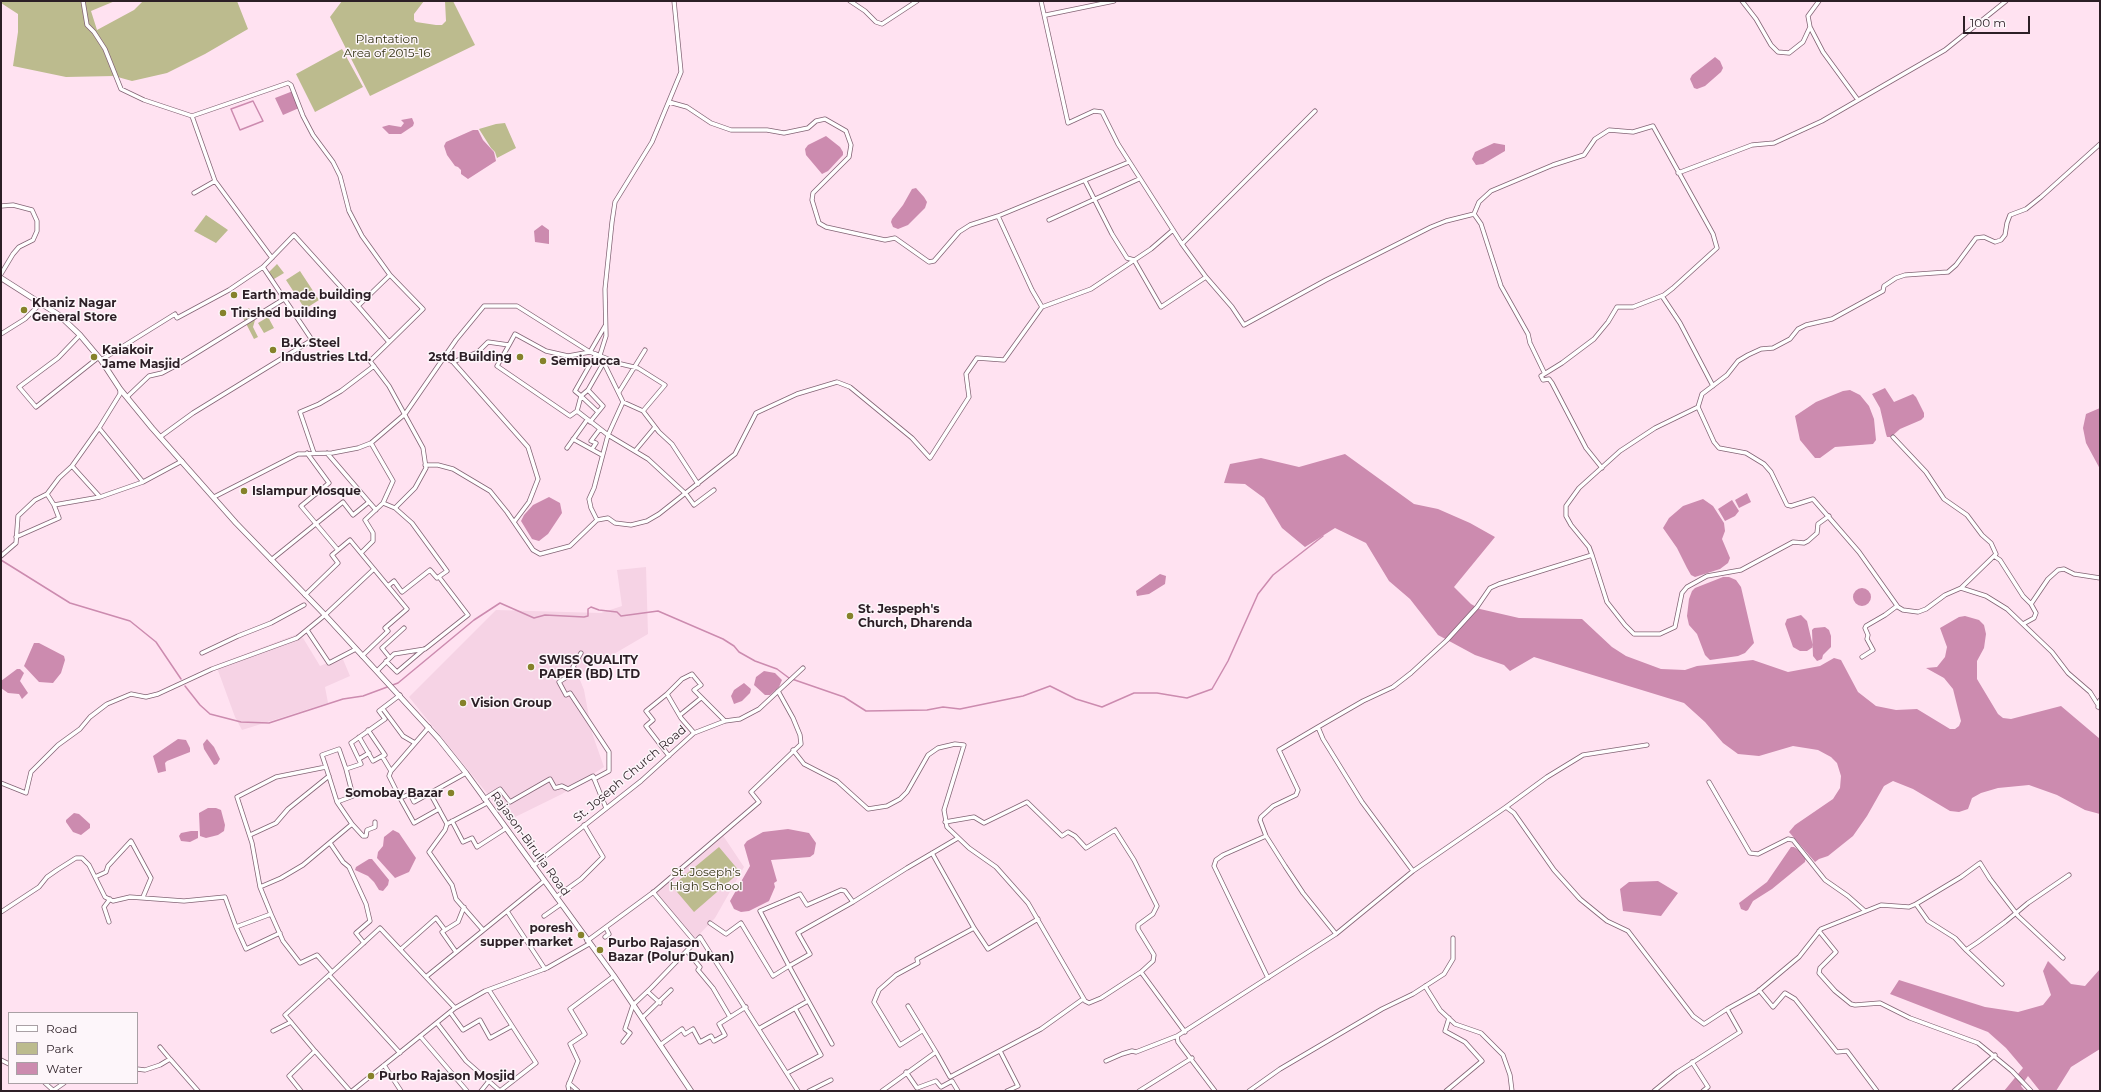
<!DOCTYPE html>
<html>
<head>
<meta charset="utf-8">
<style>
	body { margin:0 }
	#map { position:relative; width:2101px; height:1092px; overflow:hidden; background:#ffe2f1; font-family:Montserrat,sans-serif }
	canvas { display:block }
	.frame { position:absolute; inset:0; border:2px solid #2c1f26; pointer-events:none }
	.legend { position:absolute; left:8px; top:1012px; width:130px; height:72px; box-sizing:border-box; background:#fdf6fa; border:1px solid #a9a0a5; margin:0; padding:5px 7px; list-style:none; font-size:12px; color:#2c1f26 }
	.legend li { display:flex; align-items:center; gap:8px; height:20px }
	.legend b { width:20px; border:1px solid #a9a0a5 }
	.scale { position:absolute; left:1963px; top:16px; width:67px; height:18px; box-sizing:border-box; border:2px solid #2c1f26; border-top:0; padding-left:5px; font-size:12px; line-height:14px; white-space:nowrap; color:#2c1f26; -webkit-text-stroke:3px #fdf6fa; paint-order:stroke }
</style>
</head>
<body>
<div id="map">
<canvas width="2101" height="1092"></canvas>
<div class="frame"></div>
<ul class="legend">
<li><b style="height:5px;background:#fff"></b>Road</li>
<li><b style="height:11px;background:#bcbb8e"></b>Park</li>
<li><b style="height:11px;background:#cc8baf"></b>Water</li>
</ul>
<div class="scale">100 m</div>
</div>
<script>
const g = document.querySelector('canvas').getContext('2d');
g.lineJoin = 'round';
function paint(path, color) { g.fillStyle = color; g.fill(path, 'evenodd'); }
const toPath = rows => new Path2D(rows.map(r => 'M' + r).join(''));
function trace(path, color, width, dash) { g.strokeStyle = color; g.lineWidth = width; g.lineCap = dash ? 'butt' : 'round'; g.setLineDash(dash || []); g.stroke(path); }
function drawText(font, color, halo, rows, align = 'center') {
  g.font = font + ' Montserrat,sans-serif'; g.lineWidth = 3; g.setLineDash([]); g.textBaseline = 'middle'; g.strokeStyle = halo; g.fillStyle = color; for (const [text, x, y, turn = 0] of rows) {
    g.save(); g.translate(x, y); g.rotate((+turn || 0) * Math.PI / 180); g.textAlign = isNaN(turn) ? turn : align; if (halo) g.strokeText(text, 0, 0); g.fillText(text, 0, 0); g.restore();
  }
}
const built = toPath([
	[646,567,648,634,578,675,584,690,592,733,604,767,562,794,507,821,490,797,409,697,496,610,601,613,622,606,617,570],
	[300,633,320,666,342,657,350,676,325,687,328,703,242,730,235,717,216,665],
	[722,834,744,867,715,918,693,941,655,891]
]);
const green = toPath([
	[1,1,115,1,91,11,97,30,134,10,143,1,237,1,248,29,205,54,167,73,132,81,114,76,66,77,13,66,18,32,18,14,1,3],
	[342,1,424,1,414,14,414,20,416,22,436,25,442,25,446,21,445,1,453,1,475,45,370,96,330,17],
	[342,49,363,87,315,112,296,74],
	[505,123,516,148,497,158,495,152,491,148,479,129,496,124],
	[206,215,228,230,216,243,194,231],
	[277,264,284,273,274,279,267,274],
	[300,271,319,300,305,309,286,280],
	[238,308,240,308,243,313,249,308,255,320,253,327,258,337,254,339],
	[268,317,274,328,264,333,258,323],
	[719,847,740,872,694,912,672,886]
]);
const water = toPath([
	[1715,57,1720,61,1723,68,1721,72,1705,86,1697,89,1694,88,1690,79,1692,75],
	[293,91,299,108,283,115,275,98],
	[412,118,414,123,413,126,401,134,389,134,382,127,389,125,401,127,404,123,401,120],
	[473,130,478,130,483,140,494,152,496,161,468,179,461,174,461,170,458,167,455,166,447,155,444,146,446,142],
	[826,136,840,147,843,152,843,155,828,171,822,174,806,155,805,149,808,145],
	[1494,143,1505,145,1505,151,1483,164,1476,165,1472,159,1475,152],
	[916,188,924,197,927,202,925,208,908,225,898,229,893,227,891,222,892,219,903,205,912,189],
	[542,225,549,230,549,244,535,242,534,231],
	[1885,388,1894,402,1913,394,1916,397,1924,413,1924,417,1921,420,1900,429,1891,437,1887,437,1886,434,1880,408,1872,394],
	[1850,390,1860,395,1869,406,1874,419,1876,440,1873,444,1835,447,1820,458,1815,458,1800,440,1795,416,1816,402,1843,391],
	[2100,408,2100,469,2086,443,2083,428,2086,414],
	[1345,454,1414,504,1438,509,1470,523,1495,537,1454,587,1471,604,1480,609,1519,618,1582,619,1612,647,1626,656,1661,669,1685,670,1697,666,1753,660,1788,672,1820,666,1834,658,1841,660,1858,692,1876,706,1896,710,1917,709,1950,729,1955,729,1959,726,1961,721,1953,689,1944,678,1926,668,1937,667,1945,657,1947,647,1940,628,1959,617,1965,616,1979,620,1984,625,1986,634,1984,648,1977,661,1977,679,1998,714,2003,718,2011,719,2061,706,2100,739,2100,814,2085,810,2057,795,2029,785,1998,788,1981,793,1972,798,1968,809,1959,812,1950,811,1913,789,1893,781,1884,786,1867,816,1853,836,1828,856,1819,859,1815,862,1789,832,1795,825,1833,799,1840,788,1841,776,1837,763,1831,757,1818,750,1793,746,1759,756,1738,754,1723,743,1705,722,1684,703,1534,657,1510,671,1504,665,1475,655,1438,635,1410,599,1389,581,1366,543,1335,528,1305,547,1282,528,1264,498,1245,484,1224,483,1230,464,1261,458,1299,467],
	[1747,493,1751,502,1739,508,1735,500],
	[549,497,560,503,562,513,548,534,539,541,532,539,521,521,524,515,533,505],
	[1703,499,1713,506,1724,523,1725,531,1722,539,1730,558,1728,563,1720,569,1695,577,1691,575,1687,568,1677,548,1663,528,1669,518,1683,506],
	[1732,500,1739,511,1735,516,1725,521,1718,509],
	[1160,574,1166,576,1165,584,1149,594,1137,596,1136,591],
	[1723,577,1729,577,1736,580,1741,587,1754,643,1745,653,1738,656,1710,660,1705,655,1697,634,1689,625,1687,616,1689,599,1692,591,1695,588],
	'1853 597a9 9 0 1 1 18 0a9 9 0 1 1-18 0Z',
	[1801,615,1807,621,1812,642,1813,647,1807,651,1800,651,1793,647,1785,624,1787,619],
	[1825,627,1829,630,1831,636,1831,647,1823,655,1822,659,1817,661,1813,656,1812,630,1814,628],
	[34,643,39,643,64,656,65,660,61,673,53,683,39,682,24,666],
	[17,669,20,669,24,673,20,681,28,693,22,699,19,694,8,693,1,688,1,681],
	[764,671,775,673,782,680,779,687,770,695,765,695,754,685,756,677],
	[744,683,751,689,750,693,742,701,734,704,731,696,734,690],
	[178,739,186,740,190,748,190,752,167,761,165,763,166,771,158,773,153,756],
	[207,739,214,747,220,759,217,764,214,765,204,749,203,744],
	[208,808,216,808,221,810,225,825,224,831,218,835,206,838,200,836,199,813],
	[74,813,79,814,90,824,90,828,81,835,73,832,66,822,66,820],
	[788,829,809,833,816,843,814,854,810,857,771,860,777,881,774,883,775,887,769,901,749,911,741,912,734,909,730,901,750,866,744,845,747,841,763,832],
	[393,830,399,833,416,858,409,872,395,878,377,858,378,852,383,846,384,837],
	[191,831,198,831,198,838,190,842,181,841,179,836,181,833],
	[1791,847,1794,847,1800,851,1806,857,1805,862,1772,889,1753,901,1748,910,1746,911,1741,909,1739,903,1767,882],
	[369,859,372,859,389,880,388,885,383,891,379,890,374,882,368,876,355,870,356,867],
	[1658,881,1678,893,1661,916,1623,911,1620,889,1629,882],
	[2048,961,2071,984,2085,986,2100,969,2100,1049,2071,1067,2056,1091,2040,1091,2028,1076,2021,1086,2025,1091,2004,1091,2023,1068,2006,1048,1988,1032,1890,994,1899,980,1985,1007,2018,1012,2043,1005,2051,995,2043,971]
]);
const stream = toPath([
	[253,101,263,121,240,130,231,109,253,101],
	[1,560,70,603,130,621,156,642,181,679],
	[185,686,200,705,210,714,241,722,269,723,343,699,363,696,398,683,474,620,500,603,534,618,545,615,584,617,588,616,588,609,591,607,599,610,617,612,621,616,658,611,723,639,734,646,739,652,755,661,777,669,789,678,844,697,866,711,927,710,943,707,960,709,1023,696,1050,686,1076,699,1102,707,1134,693,1157,693,1187,698,1212,689,1228,661,1258,594,1273,575,1323,536]
]);
const minor = toPath([
	[83,1,87,25,94,32,105,49,121,89,144,100,192,116,288,83,291,85,303,116,313,135,333,162,340,176,349,211,362,236,390,275,423,309,370,361,389,386,423,448,426,468,415,488,395,508],
	[850,1,865,11,876,22,882,24,917,1],
	[1041,1,1068,123,1094,111,1102,112,1118,144,1182,244,1206,277,1232,307,1244,325,1326,280,1431,227,1446,221,1474,214,1481,224,1501,286,1528,334,1530,343,1544,372],
	[1742,1,1756,19,1771,45,1778,52,1789,53,1803,42,1810,27],
	[1819,1,1808,16,1810,27,1823,52,1858,100],
	[1046,15,1114,1],
	[669,102,687,107,711,123,731,130,767,130,784,133,808,128,816,121,825,119,846,131,851,145,849,157,813,193,812,200,819,223,826,227,885,240,895,238,929,262,934,261,959,232,970,225,998,216],
	[192,116,215,181],
	[1678,173,1752,145,1774,143,1822,121,1945,50,2006,1],
	[1085,181,1112,234,1127,258,1134,260,1161,307,1206,277],
	[194,193,215,181,272,258],
	[1,206,13,205,32,210,37,221,37,231,33,240,19,247,13,254,1,274],
	[1474,214,1479,202,1491,191,1553,165,1584,155,1595,139,1609,130,1633,132,1653,126,1713,234,1717,248,1673,288,1664,295,1633,307,1617,307,1608,322,1594,339,1562,363,1541,376,1543,380,1549,379,1552,383,1586,448,1602,468],
	[1049,220,1139,179],
	[1182,244,1315,111],
	[263,267,294,235,358,306],
	[1662,296,1680,323,1713,386],
	[1042,307,1032,290,998,216,1129,162],
	[605,326,590,352,621,364,638,368,665,385,643,411,623,402],
	[1,334,25,319,41,303],
	[80,335,58,358,19,387,36,407,99,357],
	[389,342,358,306,390,275],
	[444,357,453,362,478,352,488,342,509,345,497,366,570,416,577,411,608,435,648,459,686,494,694,505,714,490],
	[101,360,175,314,177,318,229,290,263,267,312,340,193,413,160,437],
	[453,362,528,447,538,479,529,502,514,522],
	[588,390,581,396,598,412],
	[619,392,645,350],
	[127,397,149,376,162,373,177,365,284,299],
	[1698,407,1714,442,1719,448,1746,453,1764,464,1771,472,1787,505,1791,506,1813,499,1859,552,1898,607,1903,610,1918,612,1926,609,1945,595,1961,588,1986,596,2007,609,2052,652,2068,673,2090,692,2100,708],
	[577,411,581,396,575,391,596,354],
	[643,411,659,432,672,444,698,484],
	[590,422,603,406,588,390,604,362],
	[99,428,143,482,182,461],
	[1893,437,1926,472,1944,499,1967,515,1982,535,1991,543,1996,554,1994,556],
	[573,439,602,455],
	[567,448,587,420],
	[592,449,596,443,591,441,600,429],
	[635,451,655,427],
	[307,453,329,483,301,506,338,550],
	[314,453,300,412,319,404,341,391,374,366],
	[327,453,369,502],
	[425,465,438,465,453,469,490,491,507,512,533,550,540,554,570,546,597,520,608,518,615,523,631,525,647,521,659,514,735,454,756,413,797,394,837,382,850,387,912,438,930,458,969,397,966,374,977,358,1004,360,1042,307,1091,289,1151,249,1173,230],
	[72,466,100,497,143,482],
	[47,494,54,505,100,497],
	[214,497,298,454,332,453,358,448,371,443],
	[383,503,395,508,412,523,447,571,437,578,430,570,402,592,394,581,388,586],
	[597,520,591,508,589,499,594,488,608,435,623,402,600,355,606,336,605,289,612,222,615,202,652,142,681,72,674,1],
	[16,537,59,518,54,505],
	[362,552,373,541,373,533,365,520,383,503,393,481,371,443,405,414,456,340,484,306,517,306,590,352,568,356,546,351,515,334,509,345],
	[1592,555,1589,547,1571,525,1566,516,1566,506,1579,488,1620,451,1655,428,1698,407,1702,394,1727,375,1738,361,1748,355,1761,349,1773,348,1790,339,1798,329,1806,325,1832,319,1883,291,1884,286,1896,278,1905,275,1948,272,1956,265,1976,238,1984,237,1995,242,2001,240,2005,235,2007,223,2010,215,2026,209,2041,197,2100,144],
	[1,556,16,543,18,516,35,500,47,494,59,478,72,466,99,428,120,394,120,389],
	[271,560,343,502,353,515,369,502,376,510],
	[1961,588,1994,556,2000,560,2023,596,2031,604,2048,579,2058,570,2064,569,2074,574,2100,578],
	[305,595,338,563,332,555,350,540,407,609,385,628,388,631,362,656],
	[2023,624,2034,618,2036,613,2031,604],
	[307,630,329,663,356,649],
	[202,653,238,636,271,623,304,605],
	[581,653,573,667,576,671,559,682,566,695,570,693,609,752,609,771,594,779],
	[1862,657,1873,650,1867,639,1868,635,1865,628,1866,626,1885,615,1897,606],
	[390,658,382,648,404,628],
	[386,661,397,672,424,649],
	[377,671,394,654,425,649,468,615,439,577],
	[667,694,682,679,692,674,701,685,694,690,725,721],
	[2098,707,2100,700],
	[383,709,403,736,415,743],
	[680,715,701,698],
	[1318,727,1279,750,1298,790,1296,795,1273,806,1261,817,1260,820,1266,836,1285,866,1303,893,1336,934],
	[368,730,385,755,382,756],
	[359,737,373,761,382,756,391,771,429,727],
	[793,750,804,764,837,781,868,809,887,806,900,799,907,792,928,755,938,748,955,744,964,745,944,810,947,827,969,848,996,867,1028,903,1085,1001,1089,1003,1101,998,1141,972],
	[669,756,646,726,653,720,646,711,667,694,681,718,694,733],
	[359,759,369,753],
	[326,767,322,755,339,749,346,769],
	[391,771,389,776,400,798,410,794,414,802,466,773],
	[1709,782,1750,853,1758,854,1788,839,1793,840,1825,880,1848,896,1865,911],
	[1,783,26,793,31,772,58,745,80,729,90,717,107,704,131,694,146,697,158,694,212,669,297,638,325,615,374,569],
	[430,793,447,824],
	[400,798,414,823,439,809],
	[484,799,500,789,510,802,550,779,555,788,562,786,568,789,593,776,606,808],
	[337,802,353,796,346,769,361,764,351,743,385,719,379,711,400,695],
	[1506,807,1547,777,1583,755,1647,745],
	[452,821,463,842,472,838,477,847,505,829],
	[945,822,974,817,984,823,1027,802,1062,836,1068,832,1075,836,1086,848,1115,830,1134,860,1157,906,1153,914,1138,925,1138,929,1154,955,1153,961,1141,972,1185,1032],
	[250,835,276,823,288,809,329,776],
	[1266,836,1223,855,1216,860,1214,866,1268,978],
	[330,843,343,862,349,867,366,904,370,921,356,933,364,943],
	[533,866,641,781,694,733,725,721,740,719,759,709,803,668],
	[1413,871,1362,802,1323,739,1318,727,1363,701,1393,687,1411,673,1447,640,1477,607,1490,588,1499,584,1592,555,1607,602,1625,625,1634,634,1660,634,1675,627,1682,593,1687,587,1707,576,1741,570,1793,542,1804,543,1808,541,1817,533,1818,524,1829,516],
	[95,877,106,872,108,866,131,841,151,878,143,897],
	[260,887,281,878,303,865,352,824,363,836,366,836,367,830,375,827,375,822],
	[653,892,695,942],
	[556,897,581,879,603,857,584,825],
	[507,911,545,969],
	[1,912,39,887,47,877,57,870,76,858,82,858,89,865,105,897,113,901,130,897,184,901,225,897,236,927,271,914,260,887,252,843,237,797,276,777,326,767,337,802,352,824],
	[271,914,283,941,300,963,317,955,332,972],
	[544,916,561,904],
	[109,922,104,907,110,899],
	[710,923,726,934,741,923,773,976,789,966,760,911,800,894,807,905,841,890,845,891,853,902,907,868,958,838],
	[236,927,246,949,280,933],
	[974,928,988,949,1038,919],
	[483,930,456,899,452,885,429,852,445,830,447,824,487,803],
	[1819,931,1836,952,1820,968,1819,973,1835,991,1851,1004,1855,1005,1880,1003,1910,1018,1978,1043,2012,1071,2031,1091],
	[605,937,609,934,606,928],
	[587,941,655,891,759,802,751,792,801,744,800,735,793,718,778,691],
	[401,949,436,918,445,930],
	[1966,950,2002,984],
	[687,951,700,967,698,970,713,988,730,1017],
	[456,952,442,932,458,922,464,907],
	[2063,958,2018,916,2016,913,1990,879,1980,863,1961,877,1916,904,1928,921,1955,938,1966,950,1978,942,2005,922,2016,913,2028,903,2069,875],
	[427,976,544,881],
	[1425,986,1440,1010,1455,1024,1481,1033,1503,1055,1510,1075,1512,1091],
	[489,990,536,1063,500,1091],
	[1759,990,1773,1007,1785,993,1795,999,1837,1052,1847,1051,1877,1091],
	[648,992,660,1003],
	[908,1006,936,1052],
	[450,1012,463,1030,480,1020,490,1038,512,1026],
	[642,1018,671,990],
	[437,1023,466,1061,500,1091],
	[760,1028,808,1001],
	[273,1031,291,1022],
	[922,1031,900,1045,874,1002,879,990,896,975,918,963,917,959,974,928,932,853],
	[420,1036,467,1091],
	[623,1042,630,1033,625,1029,633,1005,651,988,700,937,798,1091],
	[832,1044,789,966,810,954,798,933,853,902],
	[660,1045,682,1029,685,1034,693,1029,700,1042,711,1036,714,1041,725,1035,719,1024,746,1007],
	[160,1047,170,1059],
	[315,1051,350,1091],
	[1000,1051,1018,1086,1007,1091],
	[400,1053,329,975,380,928,455,1008],
	[1,1060,9,1064],
	[1106,1061,1122,1054,1132,1051,1136,1052,1177,1036],
	[1692,1062,1708,1087,1703,1091],
	[384,1065,401,1091],
	[137,1069,145,1070,160,1065,170,1059,198,1091],
	[906,1072,917,1088,936,1081,941,1087,952,1081,958,1091],
	[787,1073,821,1055,795,1008],
	[45,1083,54,1091],
	[569,1083,578,1091],
	[54,1090,64,1083],
	[301,1091,289,1076,315,1051,285,1015,329,975],
	[352,1091,455,1008,485,991,547,968,589,944],
	[481,1091,489,1081],
	[569,1091,568,1086,578,1061,570,1044,585,1034,570,1009,614,976],
	[809,1091,831,1080],
	[882,1091,936,1052,950,1077,1041,1029,1083,999],
	[1139,1091,1192,1058],
	[1215,1091,1178,1042,1177,1036,1336,934,1413,871,1506,807,1514,813,1554,870,1580,899,1607,921,1628,931,1693,1016,1704,1024,1727,1009],
	[1249,1091,1280,1069,1382,1009,1413,994,1444,974,1453,959,1453,938],
	[1446,1091,1482,1061,1465,1042,1445,1031,1449,1018],
	[1654,1091,1676,1073,1740,1032,1727,1009,1756,993,1799,957,1821,929,1881,905,1909,907,1916,904],
	[1954,1091,1995,1055]
]);
const tertiary = toPath([
	[1,278,59,315,80,335,101,360,120,389,152,428,236,523,325,615,438,738,466,773,614,976,691,1091]
]);
const markers = [
	[234,295,4,"#85822a"],
	[24,310,4,"#85822a"],
	[223,313,4,"#85822a"],
	[273,350,4,"#85822a"],
	[94,357,4,"#85822a"],
	[520,357,4,"#85822a"],
	[543,361,4,"#85822a"],
	[244,491,4,"#85822a"],
	[850,616,4,"#85822a"],
	[531,667,4,"#85822a"],
	[463,703,4,"#85822a"],
	[451,793,4,"#85822a"],
	[581,935,4,"#85822a"],
	[600,950,4,"#85822a"],
	[371,1076,4,"#85822a"]
];
const parkNames = [
	["Plantation",387,39],
	["Area of 2015-16",387,53],
	["St. Joseph's",706,872],
	["High School",706,886]
];
const poiNames = [
	["Earth made building",242,295],
	["Khaniz Nagar",32,303],
	["General Store",32,317],
	["Tinshed building",231,313],
	["B.K. Steel",281,343],
	["Industries Ltd.",281,357],
	["Kaiakoir",102,350],
	["Jame Masjid",102,364],
	["2std Building",512,357,"right"],
	["Semipucca",551,361],
	["Islampur Mosque",252,491],
	["St. Jespeph's",858,609],
	["Church, Dharenda",858,623],
	["SWISS QUALITY",539,660],
	["PAPER (BD) LTD",539,674],
	["Vision Group",471,703],
	["Somobay Bazar",443,793,"right"],
	["poresh",573,928,"right"],
	["supper market",573,942,"right"],
	["Purbo Rajason",608,943],
	["Bazar (Polur Dukan)",608,957],
	["Purbo Rajason Mosjid",379,1076]
];
const streetNames = [
	["St. Joseph Church Road",630,774,-40],
	["Rajason-Birulia Road",530,844,54]
];
paint(built, '#f6d3e5');
paint(green, '#bcbb8e');
paint(water, '#cc8baf');
trace(stream, '#cc8baf', 1.5);
trace(minor, '#836475', 5);
trace(tertiary, '#836475', 6);
trace(minor, '#fff', 3.5);
trace(tertiary, '#fff', 4.5);
for (const [x, y, r, color] of markers) { const dot = new Path2D(); dot.arc(x, y, r, 0, 2 * Math.PI); g.fillStyle = color; g.fill(dot); trace(dot, '#fdf6fa', 1.5); }
drawText('12px', '#353415', '#fdf6fa', parkNames);
drawText('bold 12px', '#2c1f26', '#fdf6fa', poiNames, 'left');
drawText('12px', '#2c1f26', '#fdf6fa', streetNames);
</script>
</body>
</html>
